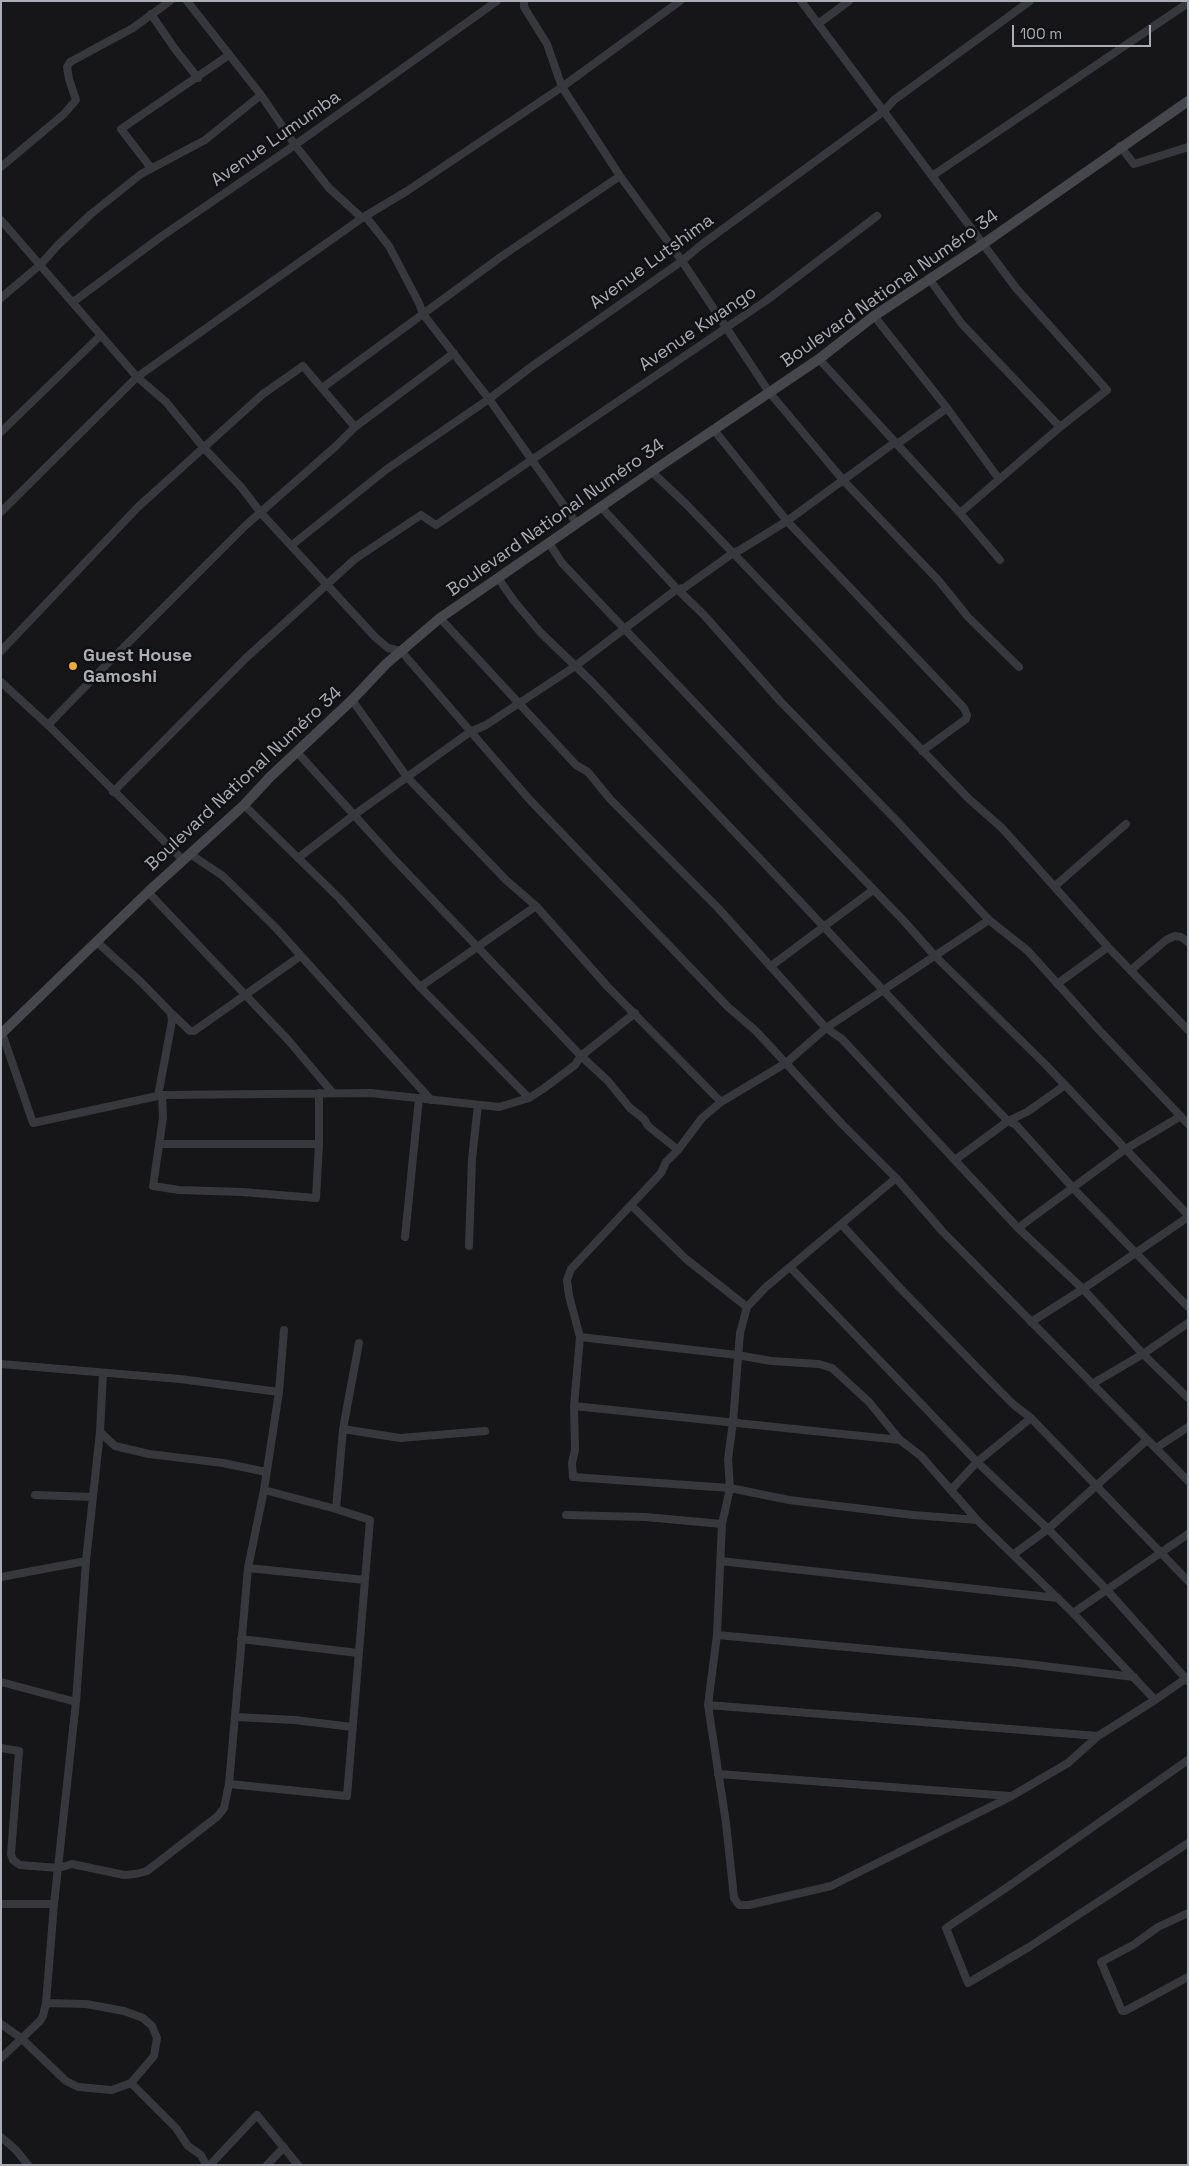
<!DOCTYPE html>
<html>
<head>
<meta charset="utf-8">
<style>
	body { margin:0 }
	#map { position:relative; width:1189px; height:2166px; overflow:hidden; background:#161618; font-family:"Space Grotesk",sans-serif }
	canvas { display:block }
	.frame { position:absolute; inset:0; border:2px solid #a9aeb7; pointer-events:none }
	.scale { position:absolute; left:1012px; top:25px; width:139px; height:22px; box-sizing:border-box; border:2px solid #a9aeb7; border-top:0; padding-left:6px; font-size:15px; line-height:18px; white-space:nowrap; color:#a9aeb7; -webkit-text-stroke:4px #111113; paint-order:stroke }
</style>
</head>
<body>
<div id="map">
<canvas width="1189" height="2166"></canvas>
<div class="frame"></div>
<div class="scale">100 m</div>
</div>
<script>
const g = document.querySelector('canvas').getContext('2d');
g.lineJoin = 'round';
const toPath = rows => new Path2D(rows.map(r => 'M' + r).join(''));
function trace(path, color, width, dash) { g.strokeStyle = color; g.lineWidth = width; g.lineCap = dash ? 'butt' : 'round'; g.setLineDash(dash || []); g.stroke(path); }
function drawText(font, color, halo, rows, align = 'center') {
  g.font = font + ' "Space Grotesk",sans-serif'; g.lineWidth = 5; g.setLineDash([]); g.textBaseline = 'middle'; g.strokeStyle = halo; g.fillStyle = color; for (const [text, x, y, turn = 0] of rows) {
    g.save(); g.translate(x, y); g.rotate((+turn || 0) * Math.PI / 180); g.textAlign = isNaN(turn) ? turn : align; if (halo) g.strokeText(text, 0, 0); g.fillText(text, 0, 0); g.restore();
  }
}
const minor = toPath([
	[187,1,261,95,295,145,329,188,362,218],
	[524,1,524,7,547,44,562,87,620,176,682,261,769,392,843,480,939,581,968,617,1019,667],
	[801,1,1016,288,1107,390,1060,427,960,513],
	[151,14,175,49,198,78],
	[818,24,849,1],
	[1120,146,1134,164,1188,147],
	[1,167,64,114,76,100,69,79,67,67,70,62,133,28,170,1],
	[151,168,121,129,229,55],
	[932,176,1188,3],
	[366,217,389,246,419,303,423,314,489,399,577,524],
	[1,220,137,377,166,402,203,447,241,487,261,513,375,637,388,648,401,651,529,799,728,1007,756,1031,842,1124,896,1178,943,1232,1188,1481],
	[930,280,962,324,1060,427],
	[1,298,41,264,58,245,91,214,141,174,205,140,261,95],
	[73,302,162,236,295,145,497,1],
	[874,316,947,408,999,479],
	[819,359,960,513,1000,560],
	[322,388,502,256,620,176],
	[714,430,787,521,964,708,967,715,966,719,922,751],
	[1,432,101,335],
	[652,472,686,504,969,799,1002,828,1108,947,1188,1030],
	[601,507,677,589,703,614,781,702,895,819,989,920,1028,951,1100,1031,1188,1124],
	[1,512,137,377,362,218,407,191,562,87,680,1],
	[549,543,562,563,765,777,903,920,935,956,1046,1065,1188,1215],
	[292,545,387,469,489,399,531,367,682,261,701,245,884,111,894,100,1030,1],
	[498,578,514,601,541,633,591,681,764,863,944,1055,1008,1121,1016,1125,1073,1188,1188,1307],
	[440,618,576,765,588,772,610,799,719,909,826,1028,842,1039,1018,1228,1083,1289,1143,1354,1188,1398],
	[1,651,138,507,263,394,303,366,355,427],
	[1,682,48,725,183,860],
	[352,700,407,777,506,880,536,906,607,986,721,1102],
	[48,725,106,665,245,526,336,446,355,427,454,353],
	[297,752,393,858,581,1056,608,1081,630,1108,644,1119,648,1126,678,1150],
	[113,792,246,658,355,559,421,515,436,525,767,300,877,216],
	[244,805,339,898,420,987,529,1098],
	[190,854,223,876,275,927,431,1100],
	[298,858,354,815,470,732,486,725,574,667,677,589,684,588,733,553,740,550,787,521,894,443,900,442,947,408],
	[1055,886,1126,824],
	[148,892,289,1041,332,1092],
	[97,942,141,982,171,1013,172,1021,158,1096],
	[771,966,873,890],
	[1131,970,1166,940,1175,936,1181,937,1188,942],
	[1057,984,1108,947],
	[420,987,536,906],
	[171,1013,190,1031,194,1031,299,957],
	[2,1033,33,1123,162,1095,371,1093,499,1107,529,1098,543,1089,575,1065,581,1056,635,1013],
	[162,1095,163,1118,153,1186,179,1190,242,1192,316,1198,319,1144,319,1093],
	[160,1144,319,1144],
	[955,1160,1008,1121,1027,1112,1064,1086],
	[896,1178,766,1287,747,1307,740,1333,733,1422,728,1459,730,1488,722,1524,717,1635,708,1705,726,1823,734,1898,739,1905,749,1905,831,1886,1010,1797,1068,1763,1098,1736,1155,1700,1188,1677],
	[631,1205,686,1259,747,1307],
	[842,1225,900,1288,996,1387,1014,1405,1031,1418,1188,1581],
	[1018,1228,1124,1150,1181,1116],
	[405,1237,419,1098],
	[469,1246,472,1159,478,1105],
	[790,1267,977,1462,1048,1529,1106,1589,1188,1681],
	[1031,1322,1083,1289,1188,1217],
	[580,1337,737,1355,771,1361,819,1364,832,1368,869,1402,900,1440,921,1456,977,1520,1073,1613,1155,1700],
	[1,1364,180,1379,279,1392],
	[1092,1384,1143,1354,1188,1323],
	[574,1406,900,1440],
	[343,1429,400,1438,485,1431],
	[100,1432,115,1446,149,1454,223,1463,266,1472],
	[1156,1448,1188,1427],
	[951,1490,977,1462,1031,1418],
	[35,1495,93,1497],
	[336,1509,343,1429,359,1343],
	[566,1515,645,1517,722,1524],
	[977,1520,913,1515,789,1500,730,1488,573,1477,572,1463,575,1450,574,1406,580,1337,569,1296,567,1280,571,1269,661,1173,666,1162,678,1150,702,1118,721,1102,786,1063,826,1028,989,920],
	[1014,1554,1048,1529,1147,1440],
	[720,1561,1058,1598],
	[248,1568,365,1580],
	[1,1577,86,1561],
	[1073,1613,1188,1534],
	[717,1635,1019,1663,1134,1677],
	[241,1639,358,1653],
	[1,1682,76,1702],
	[708,1705,1098,1736],
	[235,1717,295,1720,352,1727],
	[1,1748,19,1751,11,1854,13,1860,20,1865,59,1868,72,1864,124,1875,136,1874,147,1871,218,1816,224,1808,229,1784,248,1568,264,1490,279,1392,284,1330],
	[1188,1760,1006,1888,946,1928,968,1983,1029,1947,1188,1843],
	[718,1774,1010,1796],
	[229,1784,347,1796,370,1520,336,1509,264,1490],
	[1,1904,54,1904],
	[1188,1913,1158,1927,1133,1945,1101,1962,1122,2011,1125,2011,1188,1977],
	[1,2024,21,2038,66,2081,78,2087,112,2090,131,2083,154,2056,157,2038,152,2026,143,2018,124,2011,86,2004,46,2003],
	[1,2058,40,2021,43,2016,46,2003,54,1904,76,1702,86,1561,100,1432,103,1373],
	[131,2083,176,2128,188,2146,201,2155,206,2165],
	[1,2137,16,2150,28,2165],
	[210,2165,257,2115,298,2165],
	[267,2165,284,2147]
]);
const secondary = toPath([
	[1,1034,148,892,244,805,270,777,352,700,386,664,440,618,660,466,819,359,874,316,983,244,1188,101]
]);
const markers = [
	[73,666,5,"#e8ab3e"]
];
const streetNames = [
	["Avenue Lumumba",276,139,-35],
	["Avenue Lutshima",652,262,-36],
	["Boulevard National Numéro 34",890,289,-35],
	["Avenue Kwango",698,329,-34],
	["Boulevard National Numéro 34",556,518,-35],
	["Boulevard National Numéro 34",244,779,-43]
];
const poiNames = [
	["Guest House",83,656],
	["Gamoshi",83,677]
];
trace(minor, '#37383d', 8);
trace(secondary, '#45474d', 10);
for (const [x, y, r, color] of markers) { const dot = new Path2D(); dot.arc(x, y, r, 0, 2 * Math.PI); g.fillStyle = color; g.fill(dot); trace(dot, '#111113', 2); }
drawText('18px', '#a9aeb7', '#111113', streetNames);
drawText('bold 18px', '#a9aeb7', '#111113', poiNames, 'left');
</script>
</body>
</html>
